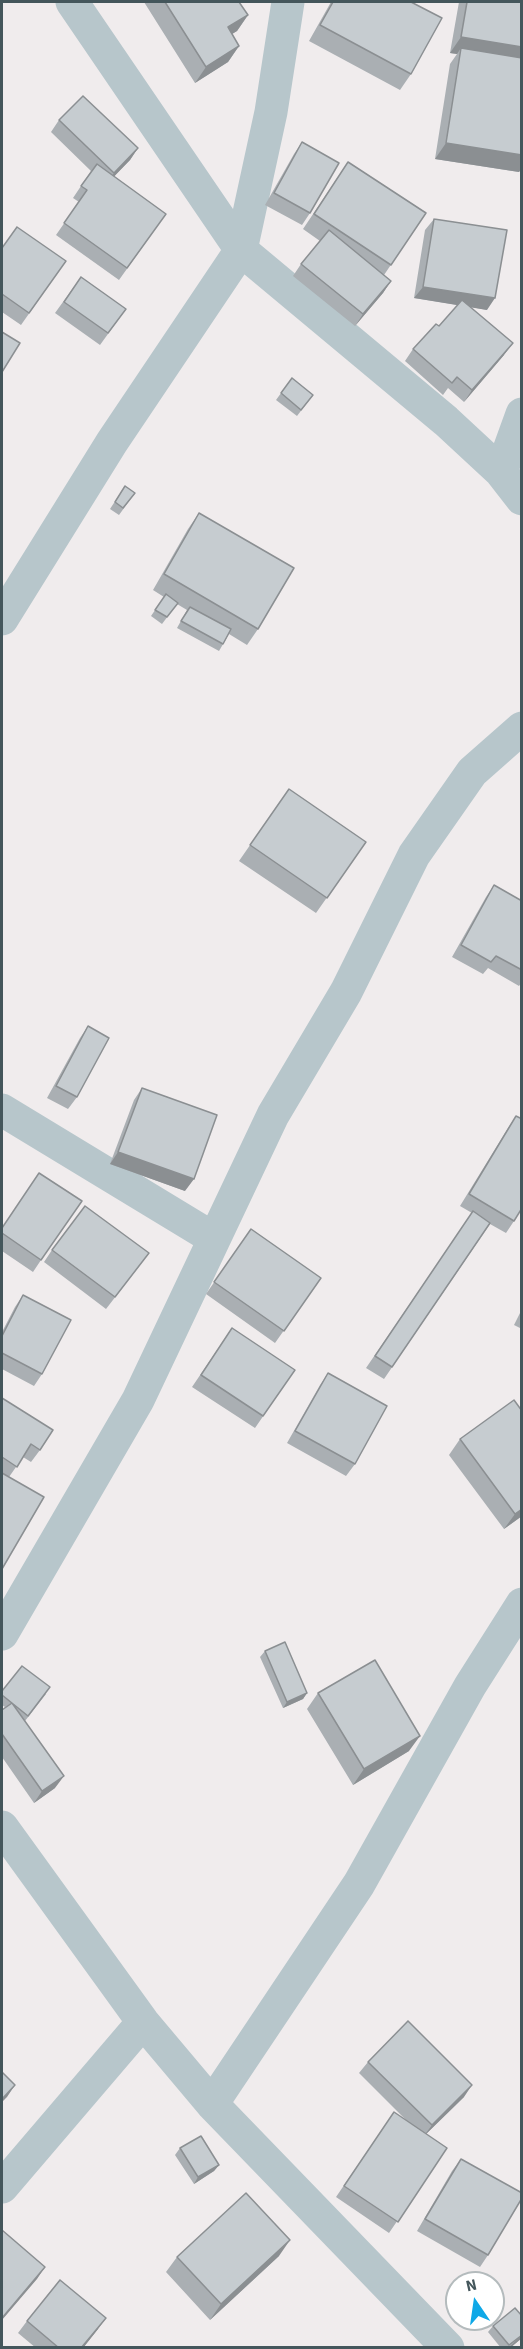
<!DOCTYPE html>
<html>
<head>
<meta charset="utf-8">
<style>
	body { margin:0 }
	#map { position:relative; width:523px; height:2349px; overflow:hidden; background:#f0eced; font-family:"Source Sans 3",sans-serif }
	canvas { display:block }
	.frame { position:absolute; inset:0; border:3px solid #44565b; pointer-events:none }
	.north { position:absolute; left:445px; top:2271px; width:60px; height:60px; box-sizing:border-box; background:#fff; border:2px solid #b4bbbd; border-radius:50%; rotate:347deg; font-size:16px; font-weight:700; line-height:24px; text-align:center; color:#44565b }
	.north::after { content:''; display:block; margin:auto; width:21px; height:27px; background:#0fa8e7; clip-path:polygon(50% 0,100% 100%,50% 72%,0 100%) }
</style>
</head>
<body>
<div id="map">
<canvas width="523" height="2349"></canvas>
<div class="frame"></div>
<div class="north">N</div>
</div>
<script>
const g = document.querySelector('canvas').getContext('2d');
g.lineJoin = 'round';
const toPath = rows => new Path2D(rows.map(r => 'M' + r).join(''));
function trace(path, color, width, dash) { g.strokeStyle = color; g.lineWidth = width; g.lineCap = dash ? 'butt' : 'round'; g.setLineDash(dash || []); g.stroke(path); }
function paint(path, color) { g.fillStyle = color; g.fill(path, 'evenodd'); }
const street = toPath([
	[72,2,241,250,446,421,501,472,522,499],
	[501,472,522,414],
	[2,619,112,442,241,250,271,112,288,2],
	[2,1110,213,1238],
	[2,1634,138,1400,273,1115,346,992,414,855,472,772,522,728],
	[2,1827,143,2022,212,2104,448,2348],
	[212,2104,359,1884,470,1686,522,1604],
	[2,2187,143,2022]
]);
const wall = toPath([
	[144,2,239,2,248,15,237,31,232,34,239,46,228,62,195,83],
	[331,2,411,2,411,74,400,90,309,41],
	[459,2,522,2,522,168,519,172,435,159,450,64,457,54,450,53],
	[59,120,138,148,130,160,114,176,166,214,119,280,56,235,79,202,73,198,91,171,51,132],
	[302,142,310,213,302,225,265,205,294,154],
	[348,162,426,213,384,275,391,281,383,293,355,326,293,276,301,264,320,241,303,229],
	[434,219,487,310,471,307,504,355,464,402,448,388,443,395,405,361,413,349,439,326,458,305,414,298,425,230],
	[2,248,66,261,21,325,2,312],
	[81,277,126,309,100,345,55,313],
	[292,378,313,395,297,416,276,400],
	[125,486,135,493,119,515,110,509],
	[199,513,258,629,247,645,229,634,219,651,177,628,187,610,177,604,162,624,151,616,164,597,153,590,188,529],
	[289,789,366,842,316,913,239,861],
	[494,885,522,901,522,982,519,986,488,968,483,974,452,957,486,897],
	[88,1026,77,1097,68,1109,47,1098,80,1038],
	[142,1088,185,1191,110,1164,134,1100],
	[516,1116,514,1221,506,1233,490,1224,384,1379,366,1368,472,1213,460,1206,508,1128],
	[2,1228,41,1260,33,1272,2,1251],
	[251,1229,321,1278,275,1343,206,1294],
	[52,1250,140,1265,106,1309,44,1262],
	[23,1295,42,1374,34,1386,2,1369,2,1332,15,1307],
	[522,1309,522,1329,514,1325],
	[232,1328,295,1370,255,1428,192,1387],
	[328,1373,355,1464,346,1476,287,1443,320,1385],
	[2,1398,40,1450,31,1462,23,1457,9,1477,2,1569],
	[460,1439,522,1516,504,1529,449,1455],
	[265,1651,307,1693,303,1699,283,1708,260,1657],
	[2,1691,46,1694,25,1721,55,1788,34,1803,2,1757,2,1710,5,1707,2,1705],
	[318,1693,409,1751,353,1785,307,1709],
	[368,2062,464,2097,426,2134,447,2148,389,2233,336,2197,394,2112,408,2122,359,2073],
	[180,2148,219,2165,214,2171,194,2184,175,2155],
	[461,2159,488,2255,480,2267,417,2231,452,2171],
	[279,2256,210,2320,166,2272,177,2257],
	[27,2321,98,2329,83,2348,36,2348,18,2333],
	[493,2326,522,2338,510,2348,501,2348,488,2332]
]);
const shadedWall = toPath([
	[248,15,237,31,217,43,228,27],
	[461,37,522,47,522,64,461,48,457,54,450,53],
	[239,46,228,62,195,83,206,67],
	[446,143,522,155,522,168,519,172,435,159],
	[138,148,130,160,106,185,114,173],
	[391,281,383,293,355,326,363,314],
	[423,287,495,298,487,310,414,298],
	[513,343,504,355,464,402,472,390],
	[118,1152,194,1179,185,1191,110,1164],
	[522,1509,522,1516,504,1529,515,1514],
	[307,1693,303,1699,283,1708,287,1702],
	[420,1736,409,1751,353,1785,364,1769],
	[64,1776,55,1788,34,1803,42,1791],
	[15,2085,7,2097,2,2102,2,2099],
	[472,2085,464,2097,423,2137,432,2125],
	[219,2165,214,2171,194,2184,198,2177],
	[290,2240,279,2256,210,2320,221,2304],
	[45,2267,37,2279,2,2320,2,2318],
	[106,2318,98,2329,83,2348,81,2348],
	[522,2335,522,2338,510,2348,508,2348]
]);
const building = toPath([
	[165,2,239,2,248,15,228,27,239,46,206,67,165,2],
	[333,2,411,2,442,18,411,74,320,25,333,2],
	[467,2,522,2,522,47,461,37,467,2],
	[461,48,522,58,522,155,446,143,461,48],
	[83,96,138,148,114,173,59,120,83,96],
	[302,142,339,163,310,213,274,193,302,142],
	[348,162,426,213,391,265,314,214,348,162],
	[97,164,166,214,127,268,64,223,87,190,81,186,97,164],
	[434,219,507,230,495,298,423,287,434,219],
	[17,227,66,261,29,313,2,294,2,248,17,227],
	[329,230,391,281,363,314,301,264,329,230],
	[81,277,126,309,108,333,64,302,81,277],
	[462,300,513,343,472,390,457,377,452,383,413,349,436,324,439,326,462,300],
	[2,332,20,343,2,372,2,332],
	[292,378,313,395,301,410,281,393,292,378],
	[125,486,135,493,123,508,115,502,125,486],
	[199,513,294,568,258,629,164,574,199,513],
	[166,594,178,603,167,617,155,610,166,594],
	[190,607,231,629,223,644,181,621,190,607],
	[289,789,366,842,327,898,250,845,289,789],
	[494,885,522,901,522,970,496,956,491,962,461,945,494,885],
	[88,1026,109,1038,77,1097,56,1086,88,1026],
	[142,1088,217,1115,194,1179,118,1152,142,1088],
	[516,1116,522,1119,522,1208,514,1221,469,1194,516,1116],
	[39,1173,82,1201,41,1260,2,1233,2,1228,39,1173],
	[85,1206,149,1253,115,1297,52,1250,85,1206],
	[473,1211,490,1223,392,1367,375,1356,473,1211],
	[251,1229,321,1278,284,1331,214,1282,251,1229],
	[23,1295,71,1320,42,1374,2,1353,2,1336,23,1295],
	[232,1328,295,1370,263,1416,201,1375,232,1328],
	[328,1373,387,1406,355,1464,295,1431,328,1373],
	[2,1398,53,1430,40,1450,31,1444,17,1467,2,1457,2,1398],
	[514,1400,522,1411,522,1509,515,1514,460,1439,514,1400],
	[2,1473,44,1497,2,1569,2,1473],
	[285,1642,307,1693,287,1702,265,1651,285,1642],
	[375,1660,420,1736,364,1769,318,1693,375,1660],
	[22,1666,50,1687,28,1716,2,1695,2,1691,22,1666],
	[12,1703,64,1776,42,1791,2,1734,2,1710,12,1703],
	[408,2021,472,2085,432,2125,368,2062,408,2021],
	[2,2072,15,2085,2,2099,2,2072],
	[394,2112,447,2148,398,2222,344,2186,394,2112],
	[201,2136,219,2165,198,2177,180,2148,201,2136],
	[461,2159,522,2193,522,2198,488,2255,425,2219,461,2159],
	[246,2193,290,2240,221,2304,177,2257,246,2193],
	[2,2230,45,2267,2,2318,2,2230],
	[60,2280,106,2318,81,2348,59,2348,27,2321,60,2280],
	[515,2308,522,2316,522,2335,509,2345,493,2326,515,2308]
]);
trace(street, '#b7c6cb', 33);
paint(wall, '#aaafb3');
paint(shadedWall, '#8b8f92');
paint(building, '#c6ccd0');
trace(building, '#8b8f92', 1.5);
</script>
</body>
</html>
